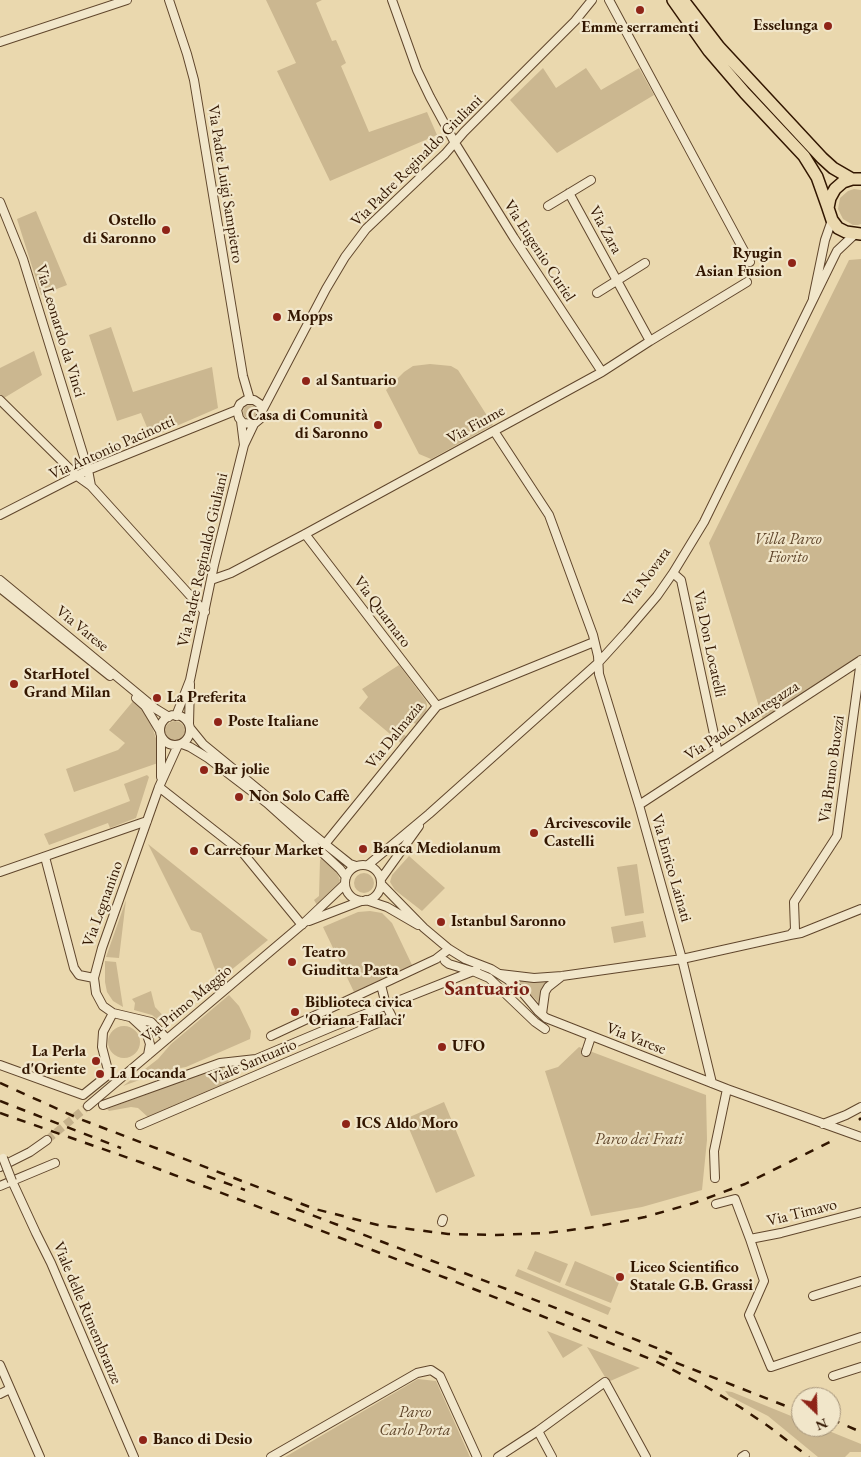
<!DOCTYPE html>
<html>
<head>
<meta charset="utf-8">
<style>
	body { margin:0 }
	#map { position:relative; width:861px; height:1457px; overflow:hidden; background:#ead8ae; font-family:"EB Garamond",serif }
	canvas { display:block }
	.north { position:absolute; left:791px; top:1387px; width:50px; height:50px; box-sizing:border-box; background:#f1e6ca; border:1px solid #a59379; border-radius:50%; rotate:156deg; font-size:14px; font-weight:700; line-height:20px; text-align:center; color:#321600 }
	.north::after { content:''; display:block; margin:auto; width:18px; height:22px; background:#8f2418; clip-path:polygon(50% 0,100% 100%,50% 72%,0 100%) }
</style>
</head>
<body>
<div id="map">
<canvas width="861" height="1457"></canvas>
<div class="north">N</div>
</div>
<script>
const g = document.querySelector('canvas').getContext('2d');
g.lineJoin = 'round';
function paint(path, color) { g.fillStyle = color; g.fill(path, 'evenodd'); }
const toPath = rows => new Path2D(rows.map(r => 'M' + r).join(''));
function trace(path, color, width, dash) { g.strokeStyle = color; g.lineWidth = width; g.lineCap = dash ? 'butt' : 'round'; g.setLineDash(dash || []); g.stroke(path); }
function drawText(font, color, halo, rows, align = 'center') {
  g.font = font + ' "EB Garamond",serif'; g.lineWidth = 4.5; g.setLineDash([]); g.textBaseline = 'middle'; g.strokeStyle = halo; g.fillStyle = color; for (const [text, x, y, turn = 0] of rows) {
    g.save(); g.translate(x, y); g.rotate((+turn || 0) * Math.PI / 180); g.textAlign = isNaN(turn) ? turn : align; if (halo) g.strokeText(text, 0, 0); g.fillText(text, 0, 0); g.restore();
  }
}
const green = toPath([
	[266,0,322,0,316,3,332,41,336,40,346,63,341,66,369,132,427,112,437,135,330,181,277,71,296,63],
	[543,68,556,88,586,68,601,90,639,68,654,95,557,153,510,100],
	[854,189,861,190,861,224,858,225,853,225,843,219,838,209,840,198,848,191],
	[36,211,67,285,41,295,17,219],
	[861,259,861,655,763,720,709,543,849,260],
	[111,327,133,392,212,367,218,408,151,437,141,413,117,421,89,335],
	[34,351,42,375,4,398,0,395,0,368],
	[430,364,451,366,458,370,493,425,431,459,419,454,386,390,404,372,413,366],
	'243 412a7 7 0 1 1 14 0a7 7 0 1 1-14 0Z',
	[399,665,426,701,427,705,426,713,417,725,406,717,397,729,407,737,402,744,359,708,368,697,362,689],
	[134,700,143,711,152,727,158,744,158,763,74,792,66,769,118,750,125,743,109,730],
	'165 731a10 10 0 1 1 20 0a10 10 0 1 1-20 0Z',
	[147,775,149,777,136,818,110,828,108,823,49,845,44,834,130,801,124,784],
	[148,844,268,940,219,980,201,933,191,930],
	[409,856,445,888,422,911,395,890,390,882,392,875],
	[322,858,336,871,340,880,339,886,317,905,314,900,319,896,320,860],
	[637,864,644,913,625,916,617,867],
	'354 883a10 10 0 1 1 20 0a10 10 0 1 1-20 0Z',
	[126,900,119,958,106,957],
	[370,911,382,913,392,923,413,967,354,992,323,927,358,912],
	[643,921,646,937,614,943,611,927],
	[105,961,116,962,123,1007,113,1001,107,992,105,982],
	[516,979,548,982,540,993,539,1003],
	[151,991,155,1007,170,1023,163,1024,152,1015,134,1010,135,1003,132,999],
	[229,995,239,1006,251,1031,250,1039,186,1067,164,1071,123,1086,158,1059,171,1044],
	'108 1042a16 16 0 1 1 32 0a16 16 0 1 1-32 0Z',
	[579,1047,706,1095,707,1140,702,1190,642,1207,591,1216,545,1071,558,1067],
	[222,1066,229,1082,149,1118,138,1108,131,1107,109,1111,107,1109],
	[444,1102,475,1176,436,1193,405,1119],
	[535,1251,568,1264,560,1283,527,1269],
	[575,1261,620,1280,611,1303,565,1285],
	[518,1269,611,1308,608,1315,515,1276],
	[547,1331,583,1345,563,1358],
	[587,1347,640,1368,608,1382],
	[418,1379,436,1381,470,1457,285,1457],
	[725,1391,732,1392,801,1420,801,1427,819,1427,861,1444,861,1452,850,1452,845,1457,818,1457,768,1416,729,1396]
]);
const streetTunnel = toPath([
	[47,1140,88,1106]
]);
const street = toPath([
	[169,0,187,54,194,80,243,376,250,400],
	[392,0,417,70,430,97,455,143,514,238,602,372],
	[609,0,750,262],
	[0,42,127,0],
	[569,193,650,341],
	[0,202,23,259,88,470,91,486,205,612],
	[548,206,591,180],
	[597,293,645,263],
	[813,298,825,240,832,220],
	[0,400,77,476,91,486],
	[241,421,244,445],
	[254,424,243,423,239,418,237,410,240,404,246,400,254,400,260,404,262,411],
	[494,431,549,515,593,635,598,656,599,674,639,805,682,959,712,1083],
	[0,515,88,470,237,410],
	[305,534,437,706],
	[673,573,681,580,718,753],
	[0,580,156,709,169,717],
	[211,580,231,573,305,534,602,372,650,341,747,282],
	[0,588,110,676],
	[136,698,145,706,160,731],
	'160 730a15 15 0 1 1 30 0a15 15 0 1 1-30 0Z',
	[176,716,190,680,214,565,244,445,254,424,260,419,262,411,326,289,345,257,366,229,445,154,464,132,575,21,592,0],
	[189,724,190,684],
	[190,728,203,744,325,844,350,864,356,866],
	[182,744,190,747,208,758,267,803,327,857,340,869,346,877],
	[161,777,161,736],
	[159,787,243,853,302,925],
	[639,805,861,660],
	[325,844,437,706,594,642],
	[45,857,74,968,79,975,94,978],
	'345 883a18 18 0 1 1 36 0a18 18 0 1 1-36 0Z',
	[368,865,429,814,598,663,627,631,657,596,673,573,704,522,834,257,837,251,855,234],
	[0,872,147,821],
	[381,879,419,826],
	[381,884,424,928,449,949,465,959,491,969,507,979,522,992,538,1011,546,1018,727,1089,861,1137],
	[366,900,387,907,418,925],
	[309,921,361,901],
	[790,935,801,933,861,909],
	[445,961,449,964,475,972,489,978,535,1022,545,1029],
	[500,974,534,978,562,976,682,959,790,935,795,930,794,902,837,836,861,660],
	[542,1014,545,992,548,987,562,976],
	[132,1018,145,1030,147,1035,150,1044,148,1055],
	[271,1036,436,959,449,949],
	[167,1039,151,1022,113,1013,103,1006,96,993,94,978,102,948,159,787,178,745],
	[586,1052,591,1037],
	[0,1065,83,1095,109,1074,102,1047,103,1032,113,1013],
	[103,1105,220,1063,256,1059,332,1027,476,970],
	[88,1106,305,922,345,884],
	[823,1124,846,1115,861,1107],
	[140,1125,392,1017,386,1005,381,985],
	[0,1167,30,1152,47,1140],
	[715,1178,714,1151,727,1089],
	[12,1181,36,1233,51,1263,134,1457],
	[0,1186,55,1163],
	[716,1204,735,1199,750,1239,764,1281,749,1315,771,1367,861,1337],
	[442,1222,443,1219],
	[750,1239,781,1233,861,1212],
	[813,1296,861,1281],
	[0,1365,40,1457],
	[833,1376,861,1367],
	[0,1394,10,1389],
	[538,1431,552,1457],
	[271,1457,417,1373,431,1370,440,1376,477,1457],
	[498,1457,538,1431,605,1382,646,1457],
	[742,1457,745,1455]
]);
const primary = toPath([
	[673,0,709,51,745,93,804,156,817,177,828,208],
	[683,0,719,47,822,158,833,168,852,179],
	[861,179,852,179,843,182,835,189,830,198,828,208,832,220,838,228,846,232,861,234]
]);
const rail = toPath([
	[0,1083,80,1119,315,1209,378,1225,448,1234,497,1235,546,1233,594,1227,645,1217,694,1203,745,1184,830,1142],
	[0,1101,121,1148],
	[0,1113,140,1162,446,1278,653,1360,705,1386,740,1407,768,1426,809,1457],
	[859,1120,861,1118],
	[207,1176,245,1190],
	[296,1209,543,1303,672,1354],
	[659,1356,801,1412],
	[831,1419,861,1432]
]);
const streetBridge = toPath([
	[3,1158,12,1181]
]);
const markers = [
	[640,10,5,"#8f2418"],
	[828,26,5,"#8f2418"],
	[166,230,5,"#8f2418"],
	[792,263,5,"#8f2418"],
	[277,317,5,"#8f2418"],
	[306,381,5,"#8f2418"],
	[378,425,5,"#8f2418"],
	[14,684,5,"#8f2418"],
	[157,698,5,"#8f2418"],
	[218,722,5,"#8f2418"],
	[204,770,5,"#8f2418"],
	[239,797,5,"#8f2418"],
	[534,833,5,"#8f2418"],
	[363,849,5,"#8f2418"],
	[194,851,5,"#8f2418"],
	[441,922,5,"#8f2418"],
	[292,962,5,"#8f2418"],
	[295,1012,5,"#8f2418"],
	[442,1047,5,"#8f2418"],
	[96,1061,5,"#8f2418"],
	[100,1074,5,"#8f2418"],
	[346,1124,5,"#8f2418"],
	[620,1277,5,"#8f2418"],
	[143,1440,5,"#8f2418"]
];
const poiNames = [
	["Esselunga",818,26,"right"],
	["Emme serramenti",640,28,"center"],
	["Ostello",156,221,"right"],
	["di Saronno",156,239,"right"],
	["Ryugin",782,254,"right"],
	["Asian Fusion",782,272,"right"],
	["Mopps",287,317],
	["al Santuario",316,381],
	["Casa di Comunità",368,416,"right"],
	["di Saronno",368,434,"right"],
	["StarHotel",24,675],
	["Grand Milan",24,693],
	["La Preferita",167,698],
	["Poste Italiane",228,722],
	["Bar jolie",214,770],
	["Non Solo Caffè",249,797],
	["Arcivescovile",544,824],
	["Castelli",544,842],
	["Banca Mediolanum",373,849],
	["Carrefour Market",204,851],
	["Istanbul Saronno",451,922],
	["Teatro",302,953],
	["Giuditta Pasta",302,971],
	["Biblioteca civica",305,1003],
	["'Oriana Fallaci'",305,1021],
	["UFO",452,1047],
	["La Perla",86,1052,"right"],
	["d'Oriente",86,1070,"right"],
	["La Locanda",110,1074],
	["ICS Aldo Moro",356,1124],
	["Liceo Scientifico",630,1268],
	["Statale G.B. Grassi",630,1286],
	["Banco di Desio",153,1440]
];
const streetNames = [
	["Via Padre Reginaldo Giuliani",417,161,-45],
	["Via Padre Luigi Sampietro",225,184,81],
	["Via Zara",605,230,61],
	["Via Eugenio Curiel",539,251,57],
	["Via Leonardo da Vinci",60,331,73],
	["Via Fiume",476,425,-29],
	["Via Antonio Pacinotti",112,448,-24],
	["Via Padre Reginaldo Giuliani",203,560,-77],
	["Via Novara",647,577,-54],
	["Via Quarnaro",382,612,53],
	["Via Varese",82,629,39],
	["Via Don Locatelli",709,644,78],
	["Via Paolo Mantegazza",742,721,-33],
	["Via Dalmazia",395,735,-51],
	["Via Bruno Buozzi",832,769,-82],
	["Via Enrico Lainati",671,868,74],
	["Via Legnanino",103,904,-70],
	["Via Primo Maggio",187,1004,-40],
	["Via Varese",636,1039,21],
	["Viale Santuario",253,1062,-23],
	["Via Timavo",802,1213,-14],
	["Viale delle Rimembranze",87,1313,67]
];
const parkNames = [
	["Villa Parco",788,540],
	["Fiorito",788,558],
	["Parco dei Frati",639,1140],
	["Parco",415,1413],
	["Carlo Porta",415,1431]
];
const districtNames = [
	["Santuario",487,989]
];
paint(green, '#cbb790');
trace(streetTunnel, '#c5b18b', 8, [8, 4]);
trace(street, '#60462c', 10);
trace(primary, '#321600', 14);
trace(street, '#f1e6ca', 8);
trace(primary, '#ead8ae', 11);
trace(rail, '#321600', 2.5, [9, 9]);
trace(streetBridge, '#60462c', 10, []);
trace(streetBridge, '#f1e6ca', 8);
for (const [x, y, r, color] of markers) { const dot = new Path2D(); dot.arc(x, y, r, 0, 2 * Math.PI); g.fillStyle = color; g.fill(dot); trace(dot, '#f1e6ca', 2); }
drawText('bold 16px', '#321600', '#f1e6ca', poiNames, 'left');
drawText('16px', '#321600', '#f1e6ca', streetNames);
drawText('italic 16px', '#60462b', '#f1e6ca', parkNames);
drawText('bold 21px', '#7a1f14', '#f1e6ca', districtNames);
</script>
</body>
</html>
